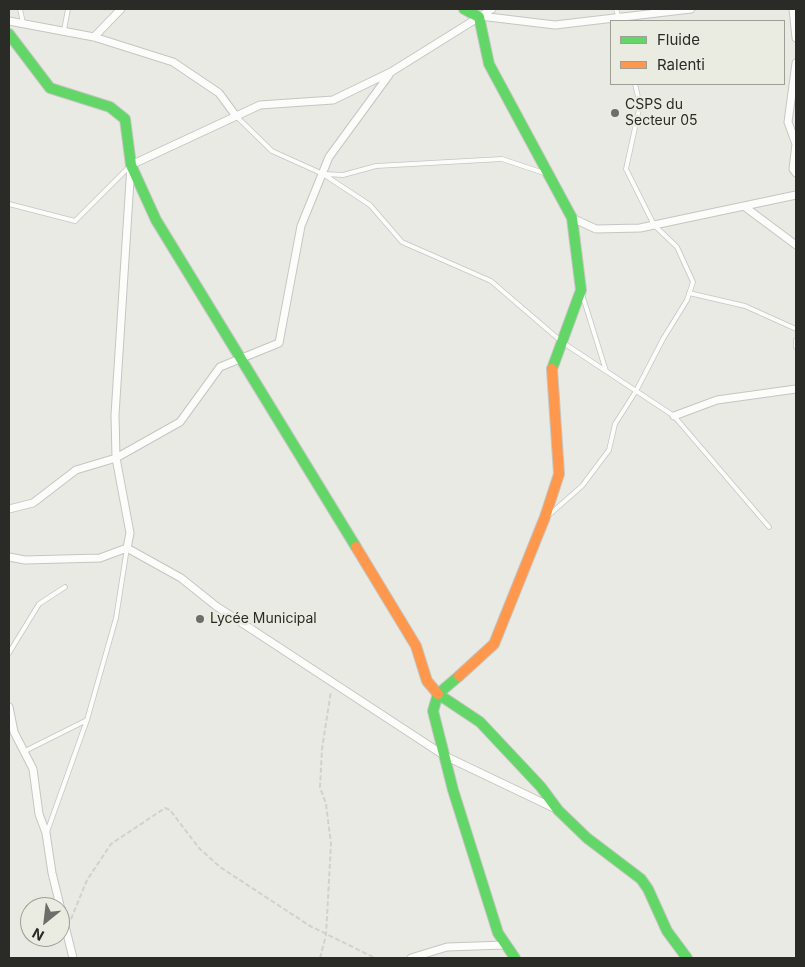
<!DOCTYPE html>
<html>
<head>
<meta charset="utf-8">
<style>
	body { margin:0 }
	#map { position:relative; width:805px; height:967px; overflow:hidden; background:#e9eae4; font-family:Inter,sans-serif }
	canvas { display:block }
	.frame { position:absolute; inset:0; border:10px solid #2a2b27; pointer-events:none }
	.legend { position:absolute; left:610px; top:20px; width:175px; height:65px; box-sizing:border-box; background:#eaece2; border:1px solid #9d9f97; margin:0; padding:6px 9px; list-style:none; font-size:15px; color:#2a2b27 }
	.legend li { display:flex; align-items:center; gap:10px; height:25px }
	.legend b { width:25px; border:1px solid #9d9f97 }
	.north { position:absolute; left:20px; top:897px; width:50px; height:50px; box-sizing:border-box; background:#eaece2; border:1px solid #9d9f97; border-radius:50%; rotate:209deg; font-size:14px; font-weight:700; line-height:20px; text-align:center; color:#2a2b27 }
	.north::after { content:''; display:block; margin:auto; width:18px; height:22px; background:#6d6e69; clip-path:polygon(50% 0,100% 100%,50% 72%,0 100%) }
</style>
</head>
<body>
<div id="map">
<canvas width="805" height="967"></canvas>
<div class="frame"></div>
<ul class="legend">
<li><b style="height:6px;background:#63d668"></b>Fluide</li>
<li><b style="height:6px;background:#ff974d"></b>Ralenti</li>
</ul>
<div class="north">N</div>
</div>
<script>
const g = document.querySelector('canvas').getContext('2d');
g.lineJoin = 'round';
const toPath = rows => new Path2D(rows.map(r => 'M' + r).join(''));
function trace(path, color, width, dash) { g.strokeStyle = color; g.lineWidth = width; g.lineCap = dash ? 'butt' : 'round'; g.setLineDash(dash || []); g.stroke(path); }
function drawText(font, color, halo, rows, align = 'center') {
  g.font = font + ' Inter,sans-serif'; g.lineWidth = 5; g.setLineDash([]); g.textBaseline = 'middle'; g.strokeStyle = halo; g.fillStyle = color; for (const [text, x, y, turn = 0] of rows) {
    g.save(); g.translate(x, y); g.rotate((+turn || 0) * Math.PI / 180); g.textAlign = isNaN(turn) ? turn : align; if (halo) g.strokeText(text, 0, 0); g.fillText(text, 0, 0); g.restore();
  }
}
const path = toPath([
	[71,919,87,880,111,844,165,808,170,810,199,848,220,867,310,926,375,958],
	[320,958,326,935,331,844,326,804,320,787,322,749,331,691]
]);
const lane = toPath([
	[20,9,23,23],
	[616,9,620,21],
	[64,30,68,9],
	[236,116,272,151,323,174,370,205,402,242,491,281,562,342,674,416,769,527],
	[325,174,343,175,376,166,502,159,547,174],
	[9,204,75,221,129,167],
	[689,293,745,306,796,329],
	[582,294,606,371],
	[796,340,796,347],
	[549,515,582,486,609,450,615,424,636,391,663,339,687,300,693,282,677,247,654,225,626,169,640,105,635,84],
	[9,653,39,604,65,587],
	[25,751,87,720],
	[47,832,87,720,116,618,127,548]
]);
const street = toPath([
	[793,9,796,38],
	[480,16,555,25,691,9],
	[9,21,94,37,173,62,219,93,236,116],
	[94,37,121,9],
	[796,63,788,122,796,144,793,169,796,173],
	[745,207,796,245],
	[572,218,596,229,640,228,796,195],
	[674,416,717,400,796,389],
	[9,509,33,503,76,470,116,458,180,422,220,367,279,343,301,226,329,157,389,75],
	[127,548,181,578,216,606,445,756,556,809],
	[9,557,25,560,100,558,127,548,130,533,116,458,115,415,131,165,260,105,333,100,391,72,492,9],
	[9,707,14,732,33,769,39,814,46,833,52,873,73,958],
	[411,958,447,947,505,945]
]);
const fast = toPath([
	[464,9,479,17,489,64,572,218,581,290,552,369],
	[9,34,50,88,110,107,125,119,131,165,156,220,356,547],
	[459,676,438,694,433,711,453,790,498,933,515,958],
	[438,694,480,722,541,787,558,810,587,838,641,879,648,889,667,931,687,958]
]);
const slow = toPath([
	[356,547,416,646,427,681,438,694],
	[459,676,494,644,545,517,559,474,552,369]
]);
const markers = [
	[615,113,5,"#6d6e69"],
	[200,619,5,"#6d6e69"]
];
const poiNames = [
	["CSPS du",625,105],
	["Secteur 05",625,121],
	["Lycée Municipal",210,619]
];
trace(lane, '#c5c6c1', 5.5);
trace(street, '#c5c6c1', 9);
trace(fast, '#c5c6c1', 12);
trace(slow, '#c5c6c1', 12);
trace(path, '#d1d1d0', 2, [5, 2.5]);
trace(lane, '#fcfcfb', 4);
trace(street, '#fcfcfb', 7);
trace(fast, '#63d668', 10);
trace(slow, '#ff974d', 10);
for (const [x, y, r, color] of markers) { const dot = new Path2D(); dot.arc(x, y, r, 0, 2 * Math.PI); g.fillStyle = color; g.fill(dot); trace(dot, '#eaece2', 2); }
drawText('14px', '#2a2b27', '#eaece2', poiNames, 'left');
</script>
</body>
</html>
